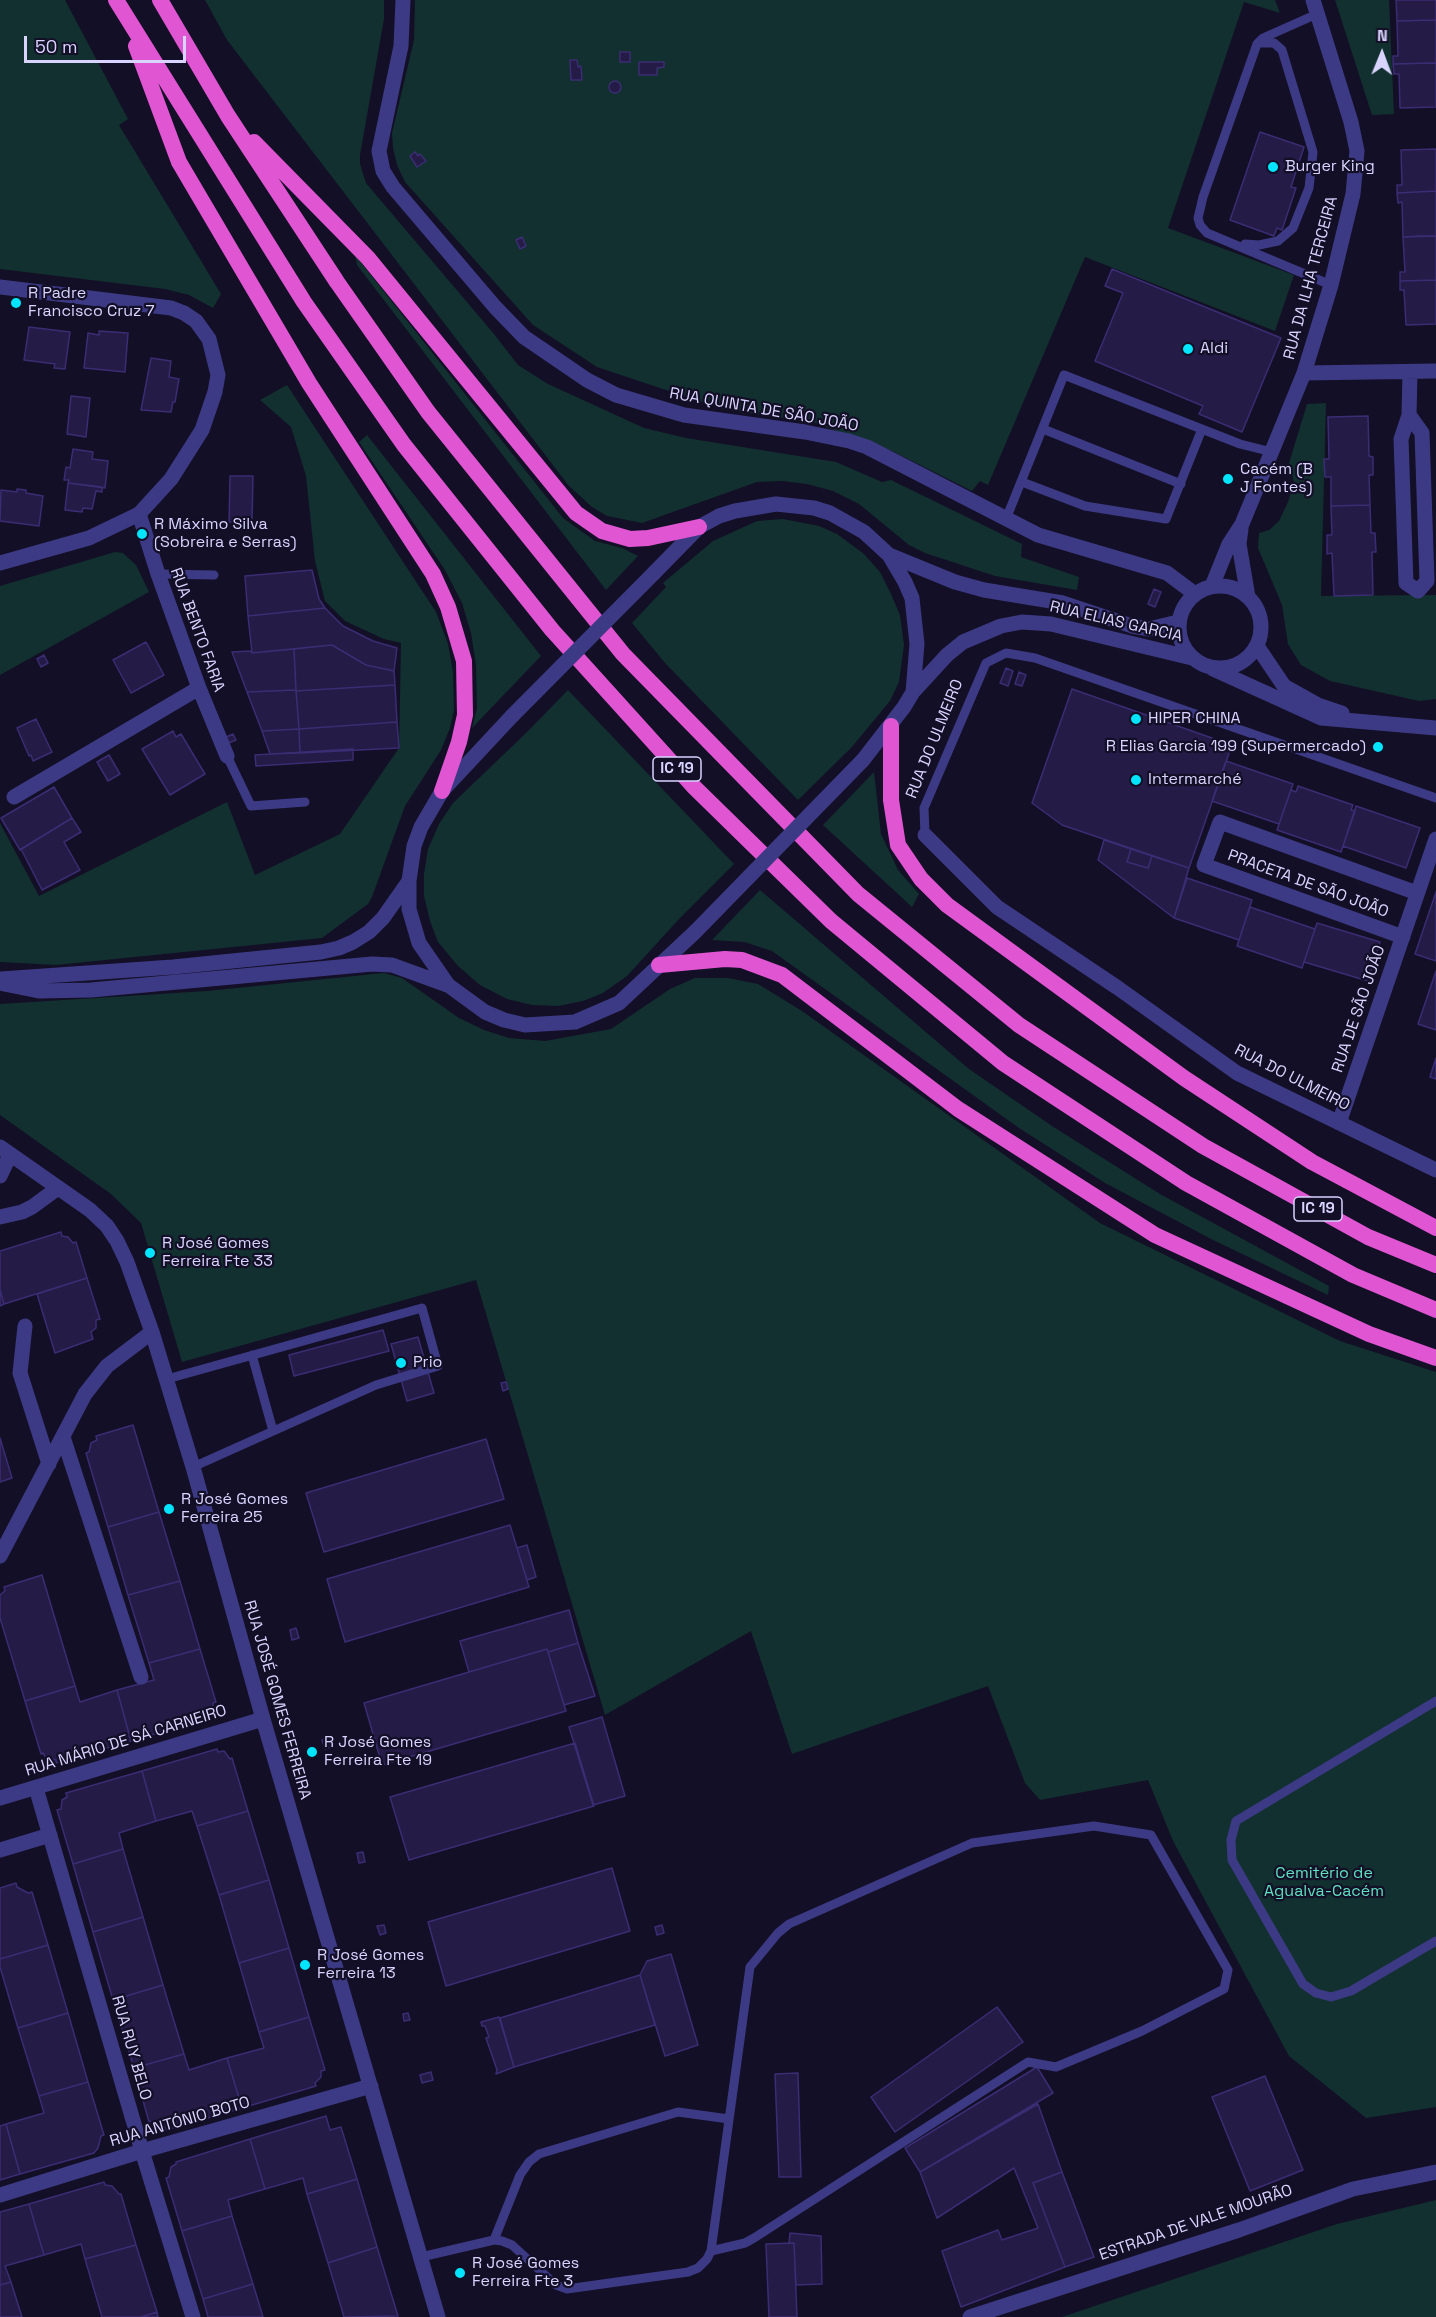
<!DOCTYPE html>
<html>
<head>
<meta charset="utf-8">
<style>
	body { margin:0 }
	#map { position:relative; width:1436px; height:2317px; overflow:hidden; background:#130f26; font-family:"Space Grotesk",sans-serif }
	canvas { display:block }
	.north { position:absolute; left:1352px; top:24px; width:60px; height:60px; -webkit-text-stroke:4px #130f26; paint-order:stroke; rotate:1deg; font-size:16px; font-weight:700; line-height:24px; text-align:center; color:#d9d4ff }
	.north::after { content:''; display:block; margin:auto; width:21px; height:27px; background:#d9d4ff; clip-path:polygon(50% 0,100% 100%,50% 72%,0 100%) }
	.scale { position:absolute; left:24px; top:36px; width:162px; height:27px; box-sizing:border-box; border:3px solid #d9d4ff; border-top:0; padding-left:8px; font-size:18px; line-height:21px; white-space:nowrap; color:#d9d4ff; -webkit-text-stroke:4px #130f26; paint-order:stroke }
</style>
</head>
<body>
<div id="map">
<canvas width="1436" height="2317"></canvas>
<div class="north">N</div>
<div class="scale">50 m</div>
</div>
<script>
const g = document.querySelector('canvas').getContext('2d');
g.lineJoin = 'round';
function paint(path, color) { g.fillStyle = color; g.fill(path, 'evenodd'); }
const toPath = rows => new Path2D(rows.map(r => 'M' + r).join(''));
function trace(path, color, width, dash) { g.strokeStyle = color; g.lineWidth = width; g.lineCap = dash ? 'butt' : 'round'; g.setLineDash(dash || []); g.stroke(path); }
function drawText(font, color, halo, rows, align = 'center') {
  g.font = font + ' "Space Grotesk",sans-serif'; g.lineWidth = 4.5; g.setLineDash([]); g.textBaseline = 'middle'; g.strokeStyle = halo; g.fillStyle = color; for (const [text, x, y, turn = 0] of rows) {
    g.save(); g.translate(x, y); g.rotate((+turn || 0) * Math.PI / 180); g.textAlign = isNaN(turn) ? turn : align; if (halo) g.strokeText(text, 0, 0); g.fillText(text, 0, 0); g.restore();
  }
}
const green = toPath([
	[0,0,65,0,128,119,119,125,221,294,213,308,189,295,165,289,0,269],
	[205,0,384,0,384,19,360,155,360,164,366,183,494,334,518,365,548,384,644,428,686,438,836,462,882,482,891,480,1022,544,1021,557,1079,577,1077,590,995,576,925,553,909,545,859,504,833,491,807,484,782,481,757,482,642,523,607,516,592,507,569,486,227,40],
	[415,0,1275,0,1280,13,1244,2,1168,228,1294,275,1275,331,1085,257,988,485,980,481,972,491,892,451,815,423,723,409,597,367,533,325,405,182,397,165,393,148,392,133,414,40],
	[1335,0,1389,0,1394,114,1372,115],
	[355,255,563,518,595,541,622,548,638,556,606,590,357,265],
	[287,385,436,612,448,644,453,672,454,710,450,728,441,750,405,806,372,897,368,904,322,938,56,965,0,962,0,823,39,896,227,802,255,875,340,834,399,748,401,643,384,639,345,621,325,601,315,561,306,476,291,427,260,400],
	[1326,403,1321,596,1436,595,1436,699,1419,701,1330,681,1301,665,1288,644,1282,605,1258,548,1259,533,1269,530,1279,521,1288,502,1294,482,1289,463,1307,404],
	[367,435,541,656,472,728,477,708,476,665,471,633,462,603,445,570,359,442],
	[783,519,819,526,837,534,864,554,880,572,891,594,900,615,904,645,899,682,890,701,851,748,798,800,665,663,632,623,666,587,663,583,713,541,757,521],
	[115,552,123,553,136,565,149,592,0,675,0,586],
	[568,690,734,864,680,918,627,976,603,993,583,1001,558,1006,532,1005,507,999,480,985,458,966,438,942,430,921,424,896,424,874,428,849,439,824,453,803,526,733],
	[874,772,881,834,898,870,919,894,912,907,823,825],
	[760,890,969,1069,1052,1126,1160,1194,1329,1286,1328,1295,1213,1240,1105,1183,1019,1128,772,951,744,942,712,940],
	[384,973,402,978,459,1018,484,1030,509,1038,545,1041,611,1029,670,989,695,978,728,978,758,984,802,1011,1100,1223,1340,1341,1436,1372,1436,2107,1366,2118,1289,2056,1173,1841,1148,1780,1040,1800,1025,1783,988,1686,792,1754,751,1631,605,1715,476,1280,182,1362,141,1223,111,1194,0,1115,0,1004,207,991],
	[1436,2200,1436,2317,1062,2317,1337,2224]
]);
const building = toPath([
	[1396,0,1436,0,1436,20,1397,21,1396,0],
	[1436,20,1436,63,1393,64,1393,56,1398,56,1397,21,1436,20],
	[620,52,630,52,630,62,620,62,620,52],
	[570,60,577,60,578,67,581,66,582,80,571,80,570,60],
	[639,62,664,62,664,67,657,68,657,75,639,75,639,62],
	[1428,63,1436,63,1436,107,1400,108,1399,74,1394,74,1393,64,1428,63],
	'609 87a6 6 0 1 1 12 0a6 6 0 1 1-12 0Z',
	[1260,132,1304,147,1291,187,1296,188,1282,230,1277,228,1274,236,1230,220,1260,132],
	[1436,149,1436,191,1397,193,1397,185,1402,185,1401,150,1436,149],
	[415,152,418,156,420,154,426,161,417,167,410,156,415,152],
	[1436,191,1436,236,1403,237,1402,202,1398,203,1397,193,1436,191],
	[1421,236,1436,236,1436,280,1400,281,1400,272,1405,272,1403,237,1421,236],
	[522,237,526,246,520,249,516,240,522,237],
	[1112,269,1281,338,1242,432,1199,414,1203,406,1095,361,1123,293,1105,286,1112,269],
	[1436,280,1436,324,1406,325,1404,290,1400,290,1400,281,1436,280],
	[29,327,70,332,65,369,54,368,55,364,24,360,29,327],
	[99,331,128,333,125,372,84,368,88,333,99,335,99,331],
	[151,358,171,361,169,377,179,379,175,402,173,402,171,412,141,410,151,358],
	[71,396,90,398,86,437,67,434,71,396],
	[1368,416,1369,456,1373,457,1373,475,1369,475,1370,505,1331,506,1331,477,1325,477,1324,459,1329,459,1328,417,1368,416],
	[73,449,93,452,92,459,108,461,105,488,68,483,69,480,64,480,66,467,70,468,73,449],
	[230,476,253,476,252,522,229,522,230,476],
	[68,483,102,487,102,492,96,491,92,509,83,508,82,512,65,510,68,483],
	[17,489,26,490,26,493,43,496,39,526,0,521,1,490,17,492,17,489],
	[1370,505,1371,533,1375,533,1376,552,1372,552,1373,595,1334,596,1332,553,1327,554,1327,535,1332,535,1331,506,1370,505],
	[312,570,319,599,325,608,248,616,245,576,312,570],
	[1154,589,1161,592,1155,607,1148,604,1154,589],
	[325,608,343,626,373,641,397,648,394,671,366,665,332,645,252,653,248,616,325,608],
	[146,642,164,675,131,693,113,660,146,642],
	[332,645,366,665,394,671,395,685,296,691,294,649,332,645],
	[294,649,296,690,247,692,232,652,251,651,252,653,294,649],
	[44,655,48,663,41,667,37,659,44,655],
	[1006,668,1013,671,1008,686,1000,683,1006,668],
	[1019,672,1026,675,1022,686,1015,684,1019,672],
	[395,685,397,722,299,729,296,691,395,685],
	[1072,689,1232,745,1189,868,1062,825,1032,803,1072,689],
	[296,690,299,729,262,731,247,692,296,690],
	[36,719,52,752,33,761,31,755,29,756,17,728,36,719],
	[397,722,399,748,300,753,299,729,397,722],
	[299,729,300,753,270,754,262,731,299,729],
	[173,731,176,737,181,734,205,774,170,795,142,749,173,731],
	[233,734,236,740,226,744,224,738,233,734],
	[353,749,353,760,256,766,255,755,353,749],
	[109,755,120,774,108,781,97,762,109,755],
	[1226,761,1293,784,1279,824,1212,801,1226,761],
	[1298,786,1353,805,1351,810,1355,811,1341,852,1277,830,1291,790,1296,792,1298,786],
	[54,787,72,818,20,850,1,818,54,787],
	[1356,806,1420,828,1406,868,1343,846,1356,806],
	[72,818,81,832,64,842,80,870,42,890,21,849,72,818],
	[1104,840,1131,849,1127,862,1148,868,1152,856,1189,868,1174,918,1098,860,1104,840],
	[1131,849,1152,856,1148,868,1127,862,1131,849],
	[1187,878,1252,900,1239,940,1174,918,1187,878],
	[1436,892,1436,961,1415,954,1436,892],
	[1250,907,1315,929,1302,968,1237,946,1250,907],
	[1317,923,1380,942,1368,981,1304,962,1317,923],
	[1436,971,1436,1030,1418,1024,1436,971],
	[1436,1058,1436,1079,1430,1077,1436,1058],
	[61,1232,62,1236,68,1237,73,1243,76,1242,87,1278,4,1304,0,1290,0,1251,61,1232],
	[87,1278,100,1319,96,1320,96,1328,91,1332,93,1339,55,1353,37,1294,87,1278],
	[0,1290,4,1304,0,1306,0,1290],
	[383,1330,389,1351,294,1376,289,1355,383,1330],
	[418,1337,434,1393,407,1401,391,1344,418,1337],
	[506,1382,508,1389,503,1391,501,1383,506,1382],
	[133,1425,159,1512,108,1527,86,1453,89,1452,91,1443,97,1440,96,1436,133,1425],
	[0,1438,12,1478,0,1482,0,1438],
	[486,1439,504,1499,324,1552,306,1493,486,1439],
	[159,1512,180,1581,128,1595,108,1527,159,1512],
	[510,1525,529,1587,345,1642,327,1579,510,1525],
	[527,1545,536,1577,527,1580,517,1548,527,1545],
	[42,1575,75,1686,25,1701,0,1618,0,1595,5,1591,4,1587,42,1575],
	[180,1581,200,1649,149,1663,128,1595,180,1581],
	[569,1610,578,1643,548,1652,547,1649,469,1672,460,1641,569,1610],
	[296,1628,299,1638,292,1640,290,1630,296,1628],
	[578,1643,595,1696,564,1705,548,1652,578,1643],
	[200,1649,216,1702,213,1703,213,1709,208,1718,131,1741,117,1690,154,1680,149,1663,200,1649],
	[547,1649,566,1711,382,1765,364,1703,547,1649],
	[75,1686,80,1702,117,1690,131,1741,56,1763,56,1760,46,1758,43,1753,41,1754,25,1701,75,1686],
	[602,1717,625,1796,593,1805,569,1727,602,1717],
	[329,1738,331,1747,325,1749,322,1740,329,1738],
	[575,1743,594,1806,409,1860,390,1797,575,1743],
	[217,1749,218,1752,224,1751,230,1759,232,1758,248,1811,197,1826,192,1811,156,1821,142,1771,217,1749],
	[142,1771,156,1821,119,1833,123,1849,73,1864,57,1810,61,1809,62,1800,67,1797,66,1793,142,1771],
	[248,1811,269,1880,219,1895,197,1826,248,1811],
	[123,1849,143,1917,93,1932,73,1864,123,1849],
	[363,1852,365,1862,359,1863,357,1853,363,1852],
	[612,1868,630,1931,446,1986,428,1922,612,1868],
	[269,1880,289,1948,239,1963,219,1895,269,1880],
	[16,1883,17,1887,28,1893,32,1892,48,1945,0,1959,0,1888,16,1883],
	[143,1917,163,1985,113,2000,93,1932,143,1917],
	[384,1925,386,1933,380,1935,377,1926,384,1925],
	[662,1925,664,1933,657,1935,655,1927,662,1925],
	[48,1945,68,2013,18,2028,0,1967,0,1959,48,1945],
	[289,1948,309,2017,259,2032,239,1963,289,1948],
	[671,1954,698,2045,665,2056,640,1975,647,1961,671,1954],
	[640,1975,655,2025,514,2067,500,2018,640,1975],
	[163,1985,184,2054,134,2068,113,2000,163,1985],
	[997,2007,1023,2042,895,2132,871,2097,997,2007],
	[68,2013,88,2082,39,2096,18,2028,68,2013],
	[408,2013,410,2020,404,2021,403,2014,408,2013],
	[309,2017,325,2070,321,2071,321,2077,315,2083,316,2086,242,2108,227,2058,264,2048,259,2032,309,2017],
	[499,2017,514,2067,496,2074,497,2070,486,2038,489,2037,485,2026,482,2026,481,2022,499,2017],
	[184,2054,189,2070,227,2058,242,2108,166,2130,165,2127,157,2126,153,2121,149,2122,134,2068,184,2054],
	[1037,2067,1053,2093,920,2172,905,2148,1037,2067],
	[431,2072,433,2080,422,2083,420,2075,431,2072],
	[798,2073,801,2177,779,2177,775,2074,798,2073],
	[1265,2076,1303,2170,1250,2191,1212,2097,1265,2076],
	[88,2082,104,2135,101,2136,98,2148,94,2153,20,2174,6,2124,44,2113,39,2096,88,2082],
	[1038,2104,1062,2172,1033,2183,1065,2267,961,2307,942,2251,998,2230,1002,2240,1038,2228,1014,2168,937,2218,920,2172,1038,2104],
	[326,2116,330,2130,341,2127,357,2179,307,2194,303,2178,265,2189,250,2139,326,2116],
	[6,2124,20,2174,0,2180,0,2126,6,2124],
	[250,2139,265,2189,228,2200,232,2216,182,2231,166,2178,169,2177,171,2167,176,2164,176,2162,250,2139],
	[1062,2172,1094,2257,1065,2267,1033,2183,1062,2172],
	[357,2179,377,2247,328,2263,307,2194,357,2179],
	[104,2182,105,2185,112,2186,119,2194,121,2194,136,2245,85,2259,81,2244,44,2255,29,2204,104,2182],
	[29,2204,44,2255,5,2266,11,2282,0,2285,0,2212,29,2204],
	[232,2216,253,2284,203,2299,182,2231,232,2216],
	[790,2233,821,2236,822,2284,796,2285,794,2243,789,2243,790,2233],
	[794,2243,797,2317,769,2317,766,2244,794,2243],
	[136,2245,157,2312,141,2317,102,2317,85,2259,136,2245],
	[377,2247,398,2316,344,2317,328,2263,377,2247],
	[11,2282,22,2317,0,2317,0,2285,11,2282],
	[253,2284,263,2317,208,2317,203,2299,253,2284],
	[157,2312,158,2317,141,2317,157,2312]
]);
const service = toPath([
	[1317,14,1263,38,1257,44,1203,197,1198,218,1200,225,1207,233,1331,285],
	[1245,244,1259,245,1278,241,1293,228,1309,188,1313,152,1282,50,1274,43,1259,43],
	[1043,429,1181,484],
	[1022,482,1085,506,1166,519,1202,429],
	[1006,519,1064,375,1240,444,1272,452],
	[158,574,214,575],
	[227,756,251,806,305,802],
	[925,835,924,808,986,663,1006,653,1035,658,1436,798],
	[252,1355,273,1431],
	[167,1379,422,1308,438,1366,376,1385,193,1467],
	[1436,1701,1236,1821,1231,1840,1232,1860,1303,1984,1316,1993,1331,1997,1351,1991,1436,1941],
	[494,2240,520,2175,529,2162,539,2154,678,2112,729,2119],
	[421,2257,494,2240,502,2241,512,2245,556,2285,567,2289,688,2272,698,2268,707,2259,711,2251,750,1967,778,1933,789,1924,972,1843,1094,1826,1151,1835,1228,1970,1224,1989,1142,2031,1056,2067,1028,2062,754,2238,745,2243,711,2251]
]);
const minor = toPath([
	[403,0,401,46,379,151,383,171,393,187,495,307,524,337,587,380,616,395,684,415,805,432,849,441,867,447,1038,535,1167,573,1195,594],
	[1304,373,1436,371],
	[1409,415,1401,439,1406,583,1418,591,1427,581,1422,433,1409,415,1410,372],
	[139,514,158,574,199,688,227,756],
	[14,797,199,688],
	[925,835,997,907,1118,988,1237,1073,1436,1170],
	[1403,937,1204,865,1220,822,1417,893],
	[1339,1123,1436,839],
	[0,1147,90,1210,107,1226,117,1241,127,1262,152,1332,193,1467,263,1719,438,2317],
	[0,1176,10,1155],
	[0,1217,22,1212,32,1207,58,1188],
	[25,1326,20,1373,49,1464],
	[63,1437,141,1677],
	[0,1556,85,1394,107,1366,152,1332],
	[36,1788,142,2151,193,2317],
	[0,1798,263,1719],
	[0,1850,50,1835],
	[0,2195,142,2151,371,2086]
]);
const tertiary = toPath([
	[0,287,171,308,184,313,196,321,209,339,218,375,215,392,202,430,171,479,139,514,89,538,0,563],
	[1241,529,1239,544,1248,597],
	[889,555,955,582,984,590,1063,603,1132,626,1149,629,1178,622],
	[654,573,699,527,719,516,735,511,776,504,814,508,830,513,864,532,889,555,905,582,912,598,917,644,913,692],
	'1179 627a41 41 0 1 1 82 0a41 41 0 1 1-82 0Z',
	[1212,586,1229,544,1242,524,1304,373,1331,285,1353,194,1357,151,1351,122,1313,0],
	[1257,646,1284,686,1318,705,1342,713],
	[1213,669,1321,718,1436,728],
	[512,716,442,791,421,827,414,846,409,881,409,909,419,943,448,985,485,1012,504,1020,525,1025,575,1022,619,1003,695,932],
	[863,760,904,707,913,692,947,655,963,642,1001,626,1022,622,1051,624,1192,658],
	[1,979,173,967,321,952,339,948,353,942,369,932,383,918,409,881],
	[0,983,39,991,91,990,372,964,392,965,447,985],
	[970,2317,1239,2230,1353,2189,1436,2172]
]);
const trunk = toPath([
	[116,0,304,302,404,445,552,630,693,786,831,921,1003,1063,1186,1183,1353,1275,1436,1310],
	[160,0,228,116,337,282,428,412,623,654,858,894,1019,1025,1203,1146,1368,1237,1436,1265],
	[136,46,179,162,309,383,433,574,448,607,464,661,465,715,459,742,442,791],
	[254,142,368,258,576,513,602,531,630,539,648,538,699,527],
	[891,726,891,800,898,845,921,879,947,905,1184,1078,1312,1162,1436,1228],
	[659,965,725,959,742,960,782,975,958,1109,1155,1235,1369,1334,1436,1358]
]);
const tertiaryBridge = toPath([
	[512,716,654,573],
	[695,932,863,760]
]);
const markers = [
	[1273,167,6,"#00e5ff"],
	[16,303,6,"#00e5ff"],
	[1188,349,6,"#00e5ff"],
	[1228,479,6,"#00e5ff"],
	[142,534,6,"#00e5ff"],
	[1136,719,6,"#00e5ff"],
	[1378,747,6,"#00e5ff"],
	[1136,780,6,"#00e5ff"],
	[150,1253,6,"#00e5ff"],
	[401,1363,6,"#00e5ff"],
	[169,1509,6,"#00e5ff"],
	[312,1752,6,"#00e5ff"],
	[305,1965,6,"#00e5ff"],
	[460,2273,6,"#00e5ff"]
];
const shields = [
	[677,769,48],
	[1318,1209,48]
];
const shieldNames = [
	["IC 19",677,769],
	["IC 19",1318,1209]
];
const poiNames = [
	["Burger King",1285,167],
	["R Padre",28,294],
	["Francisco Cruz 7",28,312],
	["Aldi",1200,349],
	["Cacém (B",1240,470],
	["J Fontes)",1240,488],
	["R Máximo Silva",154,525],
	["(Sobreira e Serras)",154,543],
	["HIPER CHINA",1148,719],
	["R Elias Garcia 199 (Supermercado)",1366,747,"right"],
	["Intermarché",1148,780],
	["R José Gomes",162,1244],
	["Ferreira Fte 33",162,1262],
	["Prio",413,1363],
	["R José Gomes",181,1500],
	["Ferreira 25",181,1518],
	["R José Gomes",324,1743],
	["Ferreira Fte 19",324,1761],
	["R José Gomes",317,1956],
	["Ferreira 13",317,1974],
	["R José Gomes",472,2264],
	["Ferreira Fte 3",472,2282]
];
const streetNames = [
	["RUA DA ILHA TERCEIRA",1311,278,-75],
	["RUA QUINTA DE SÃO JOÃO",764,410,10],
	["RUA ELIAS GARCIA",1116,622,13],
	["RUA BENTO FARIA",197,630,70],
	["RUA DO ULMEIRO",935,739,-68],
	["PRACETA DE SÃO JOÃO",1308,884,20],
	["RUA DE SÃO JOÃO",1359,1009,-71],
	["RUA DO ULMEIRO",1292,1078,27],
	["RUA JOSÉ GOMES FERREIRA",277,1700,74],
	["RUA MÁRIO DE SÁ CARNEIRO",126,1741,-17],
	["RUA RUY BELO",131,2048,74],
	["RUA ANTÓNIO BOTO",180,2122,-16],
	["ESTRADA DE VALE MOURÃO",1196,2223,-19]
];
const parkNames = [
	["Cemitério de",1324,1874],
	["Agualva-Cacém",1324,1892]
];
paint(green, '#12302f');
paint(building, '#241b47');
trace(building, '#3b2d73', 1.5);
trace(service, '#3d3a85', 9);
trace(minor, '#3d3a85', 15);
trace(tertiary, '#3d3a85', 15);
trace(trunk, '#e055d1', 16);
trace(tertiaryBridge, '#3d3a85', 15);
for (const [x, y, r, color] of markers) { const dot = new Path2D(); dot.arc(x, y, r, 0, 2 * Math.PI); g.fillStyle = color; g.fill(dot); trace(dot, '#130f26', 2); }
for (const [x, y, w] of shields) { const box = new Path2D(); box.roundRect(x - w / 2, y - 12, w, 24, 4.5); g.fillStyle = '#130f26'; g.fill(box); trace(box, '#d9d4ff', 1.5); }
drawText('bold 15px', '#d9d4ff', null, shieldNames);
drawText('16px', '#d9d4ff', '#130f26', poiNames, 'left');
drawText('16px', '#d9d4ff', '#130f26', streetNames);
drawText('16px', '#5fe0c0', '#130f26', parkNames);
</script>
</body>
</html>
